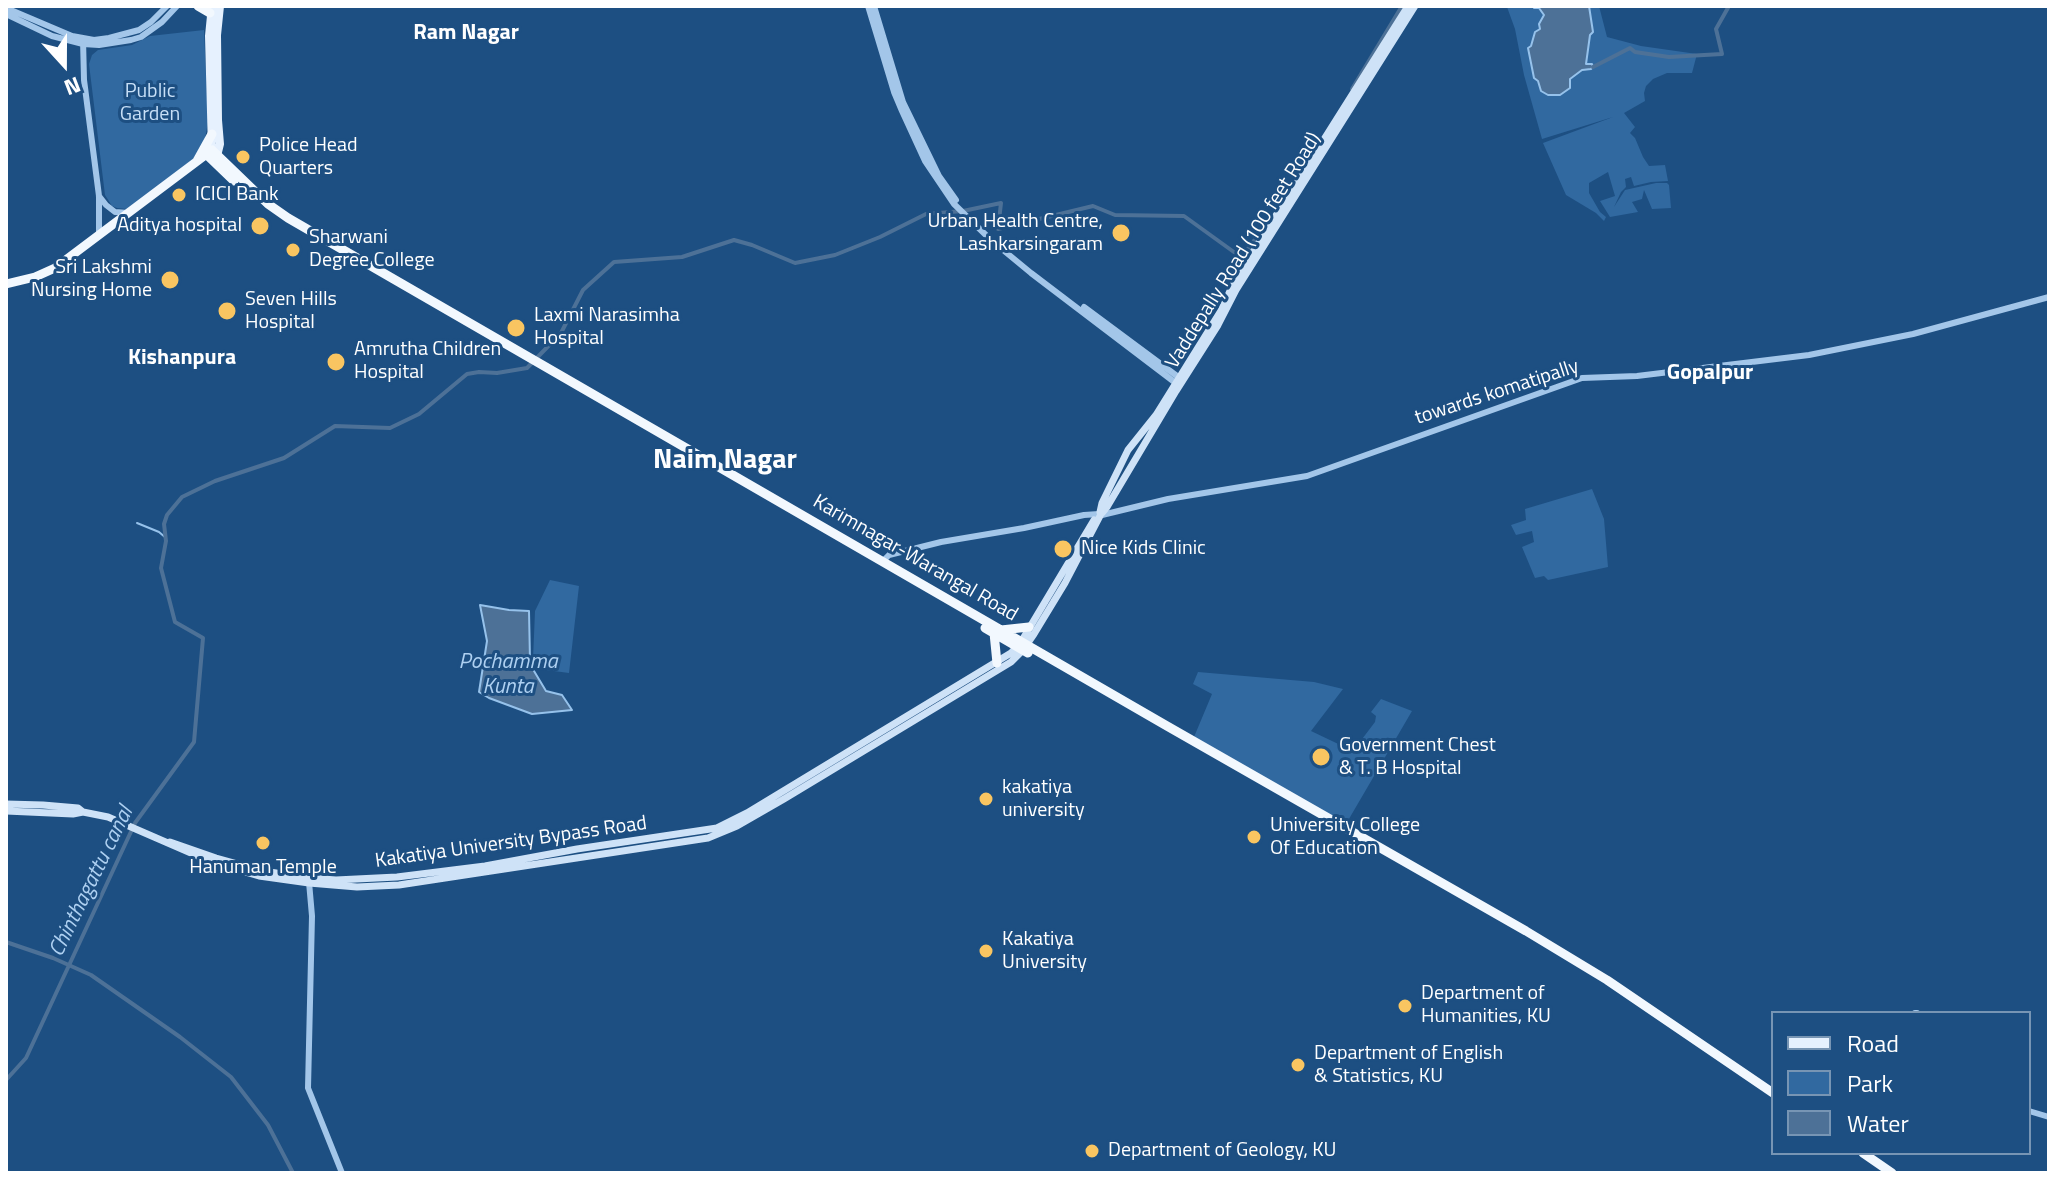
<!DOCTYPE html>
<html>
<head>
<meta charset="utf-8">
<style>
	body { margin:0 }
	#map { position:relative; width:2055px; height:1179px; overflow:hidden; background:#1d4f82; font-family:"Titillium Web",sans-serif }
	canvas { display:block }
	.frame { position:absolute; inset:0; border:8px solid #fff; pointer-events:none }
	.legend { position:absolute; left:1771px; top:1011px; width:260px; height:144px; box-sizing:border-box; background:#1d4f82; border:2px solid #7795b4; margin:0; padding:10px 14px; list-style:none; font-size:24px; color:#fff }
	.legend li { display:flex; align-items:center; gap:16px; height:40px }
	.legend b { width:40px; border:2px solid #7795b4 }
	.north { position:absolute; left:24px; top:24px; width:80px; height:80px; -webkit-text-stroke:6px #1d4f82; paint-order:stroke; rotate:159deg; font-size:22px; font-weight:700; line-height:32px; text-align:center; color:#fff }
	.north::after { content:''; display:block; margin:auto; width:28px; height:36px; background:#fff; clip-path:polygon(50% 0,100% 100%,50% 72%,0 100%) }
</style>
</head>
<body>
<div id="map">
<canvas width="2055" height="1179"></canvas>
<div class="frame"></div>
<ul class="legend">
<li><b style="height:10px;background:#e6f1fe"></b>Road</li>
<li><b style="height:22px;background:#3169a0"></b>Park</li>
<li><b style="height:22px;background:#4d7197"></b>Water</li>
</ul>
<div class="north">N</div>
</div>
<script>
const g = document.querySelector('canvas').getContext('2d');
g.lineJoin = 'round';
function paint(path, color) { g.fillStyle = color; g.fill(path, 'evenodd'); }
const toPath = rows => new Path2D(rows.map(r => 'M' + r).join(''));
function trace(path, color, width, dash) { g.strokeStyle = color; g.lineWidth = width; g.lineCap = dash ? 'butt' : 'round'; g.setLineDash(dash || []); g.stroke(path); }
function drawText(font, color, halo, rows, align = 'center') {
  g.font = font + ' "Titillium Web",sans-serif'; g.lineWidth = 6; g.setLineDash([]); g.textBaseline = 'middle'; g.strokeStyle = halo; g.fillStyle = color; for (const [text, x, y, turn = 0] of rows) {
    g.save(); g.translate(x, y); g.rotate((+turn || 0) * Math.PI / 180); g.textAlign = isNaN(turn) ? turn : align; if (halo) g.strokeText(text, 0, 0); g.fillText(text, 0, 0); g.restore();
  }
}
const green = toPath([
	[1599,6,1607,37,1641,46,1697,54,1692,73,1667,73,1653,79,1646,86,1644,93,1645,101,1624,113,1635,127,1630,133,1635,138,1643,157,1649,166,1665,165,1668,181,1651,182,1634,186,1631,177,1625,179,1626,187,1621,192,1614,207,1625,190,1656,183,1667,183,1669,185,1671,208,1652,209,1644,190,1642,199,1632,202,1638,212,1610,217,1600,201,1615,196,1608,172,1589,183,1589,193,1600,212,1606,217,1604,221,1596,213,1566,195,1543,143,1613,117,1542,139,1524,75,1515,29,1507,7],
	[204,30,208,122,205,139,193,159,127,209,117,208,112,206,105,195,89,64,92,55,98,50,132,45,150,36],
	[1592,489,1604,519,1608,567,1548,580,1544,576,1535,578,1522,547,1534,542,1532,531,1516,535,1511,525,1526,520,1525,509],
	[550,580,579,586,569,673,539,669,533,660,535,611],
	[1198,672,1314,682,1343,689,1311,731,1353,751,1375,722,1376,716,1371,712,1381,699,1412,711,1346,824,1194,737,1212,694,1193,684]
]);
const water = toPath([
	[1534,6,1589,6,1593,32,1590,35,1586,64,1592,64,1593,67,1591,69,1582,70,1570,79,1570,88,1560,95,1548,95,1541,91,1538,81,1534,78,1528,48,1531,46,1535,32,1540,29,1539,24,1544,15,1539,8,1534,8,1534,6],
	[480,605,509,610,529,611,530,661,534,671,546,691,562,695,572,710,532,714,489,698,479,692,487,641,480,605]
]);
const stream = toPath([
	[137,523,159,532,166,538]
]);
const canal = toPath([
	[1593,67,1630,48,1635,52,1669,57,1722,54,1716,29,1729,6],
	[1352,89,1402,6],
	[6,942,53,958,91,975,180,1037,231,1077,268,1125,293,1173],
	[6,1080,26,1058,135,823,194,742,203,638,175,622,161,568,166,541,164,524,167,515,182,497,215,481,284,458,335,426,390,428,419,414,467,374,479,372,497,373,527,368,561,333,583,290,614,262,682,257,734,240,752,245,795,263,835,255,880,237,926,214,963,211,1001,203,998,229,1093,206,1115,215,1184,216,1238,255,1243,254,1247,250,1269,221]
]);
const tertiary = toPath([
	[868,6,894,92,902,111,925,161,954,204,991,240,1031,273,1177,384],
	[874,6,903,102,939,176,956,200],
	[6,8,72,36,94,40,109,38,139,30,151,22,167,6],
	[6,14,52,36,83,44,99,45,131,40,141,37,162,22,177,6],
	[83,39,84,80,99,196,99,234],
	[99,196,106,205,115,212,129,213],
	[1084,307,1181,379],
	[1102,515,1168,499,1307,476,1582,378,1637,376,1809,355,1913,334,2049,297],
	[882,562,889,555,941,542,1024,528,1084,515,1099,514],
	[309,882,312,916,308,1088,342,1173],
	[1915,1013,1917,1013],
	[2029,1111,2049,1117]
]);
const secondary = toPath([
	[1100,512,1102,503,1128,450,1156,415,1222,309,1234,282,1408,6],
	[1102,513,1107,507,1176,391,1218,325,1236,290,1415,6],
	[6,804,43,805,78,808,83,812,108,817,214,863,259,876,309,883,357,887,399,885,708,838,737,826,784,799,1011,662,1023,650,1034,634,1065,583,1100,516],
	[6,811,73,814,83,812],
	[170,842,216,858,263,871,309,878,336,880,397,877,485,866,577,849,717,828,747,813,1011,653,1021,642,1094,520]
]);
const primary = toPath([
	[212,6,209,36,212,150],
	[217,156,220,144,218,120,217,35,220,6]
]);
const trunk = toPath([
	[198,6,210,13],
	[208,156,234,181],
	[197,161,212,134],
	[6,284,35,277,55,268,212,150,268,204,288,218,1167,726,1526,931,1607,980,1773,1093],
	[985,628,1028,653],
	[1001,630,1029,627],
	[994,633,997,663],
	[1863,1153,1892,1173]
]);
const markers = [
	[243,157,8,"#f9c561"],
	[179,195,8,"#f9c561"],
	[260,226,10,"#f9c561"],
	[1121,233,10,"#f9c561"],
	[293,250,8,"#f9c561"],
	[170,280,10,"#f9c561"],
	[227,311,10,"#f9c561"],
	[516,328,10,"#f9c561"],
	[336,362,10,"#f9c561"],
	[1063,549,10,"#f9c561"],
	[1321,757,10,"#f9c561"],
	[986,799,8,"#f9c561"],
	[1254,837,8,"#f9c561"],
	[263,843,8,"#f9c561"],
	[986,951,8,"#f9c561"],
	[1405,1006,8,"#f9c561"],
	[1298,1065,8,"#f9c561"],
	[1092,1151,8,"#f9c561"]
];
const parkNames = [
	["Public",150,92],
	["Garden",150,115]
];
const poiNames = [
	["Police Head",259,146],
	["Quarters",259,169],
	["ICICI Bank",195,195],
	["Urban Health Centre,",1103,222,"right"],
	["Lashkarsingaram",1103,245,"right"],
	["Aditya hospital",242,226,"right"],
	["Sharwani",309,238],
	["Degree College",309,261],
	["Sri Lakshmi",152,268,"right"],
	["Nursing Home",152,291,"right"],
	["Seven Hills",245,300],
	["Hospital",245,323],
	["Laxmi Narasimha",534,316],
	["Hospital",534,339],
	["Amrutha Children",354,350],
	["Hospital",354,373],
	["Nice Kids Clinic",1081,549],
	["Government Chest",1339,746],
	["& T. B Hospital",1339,769],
	["kakatiya",1002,788],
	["university",1002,811],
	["University College",1270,826],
	["Of Education",1270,849],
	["Hanuman Temple",263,868,"center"],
	["Kakatiya",1002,940],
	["University",1002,963],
	["Department of",1421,994],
	["Humanities, KU",1421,1017],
	["Department of English",1314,1054],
	["& Statistics, KU",1314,1077],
	["Department of Geology, KU",1108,1151]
];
const streetNames = [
	["Vaddepally Road (100 feet Road)",1244,251,-58],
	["towards komatipally",1497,393,-18],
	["Karimnagar-Warangal Road",915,559,30],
	["Kakatiya University Bypass Road",511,843,-8]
];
const neighbourhoodNames = [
	["Ram Nagar",466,34],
	["Kishanpura",182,359],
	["Gopalpur",1710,374]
];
const waterNames = [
	["Pochamma",508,663],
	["Kunta",508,688],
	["Chinthagattu canal",92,882,-64]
];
const districtNames = [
	["Naim Nagar",725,461]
];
paint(green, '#3169a0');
paint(water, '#4d7197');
trace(water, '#96c2eb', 2);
trace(stream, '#96c2eb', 2);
trace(canal, '#4d7197', 4);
trace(tertiary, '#a3c6e9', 6);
trace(secondary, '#cee2f7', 7);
trace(primary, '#e6f1fe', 8);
trace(trunk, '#f2f8fe', 9);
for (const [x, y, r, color] of markers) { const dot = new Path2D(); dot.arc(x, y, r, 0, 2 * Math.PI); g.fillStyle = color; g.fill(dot); trace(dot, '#1d4f82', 3); }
drawText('20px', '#c7dff7', '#1d4f82', parkNames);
drawText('20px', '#fff', '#1d4f82', poiNames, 'left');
drawText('20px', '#fff', '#1d4f82', streetNames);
drawText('bold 22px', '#fff', '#1d4f82', neighbourhoodNames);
drawText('italic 22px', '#aed0f1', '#1d4f82', waterNames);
drawText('bold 28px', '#fff', '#1d4f82', districtNames);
</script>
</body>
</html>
